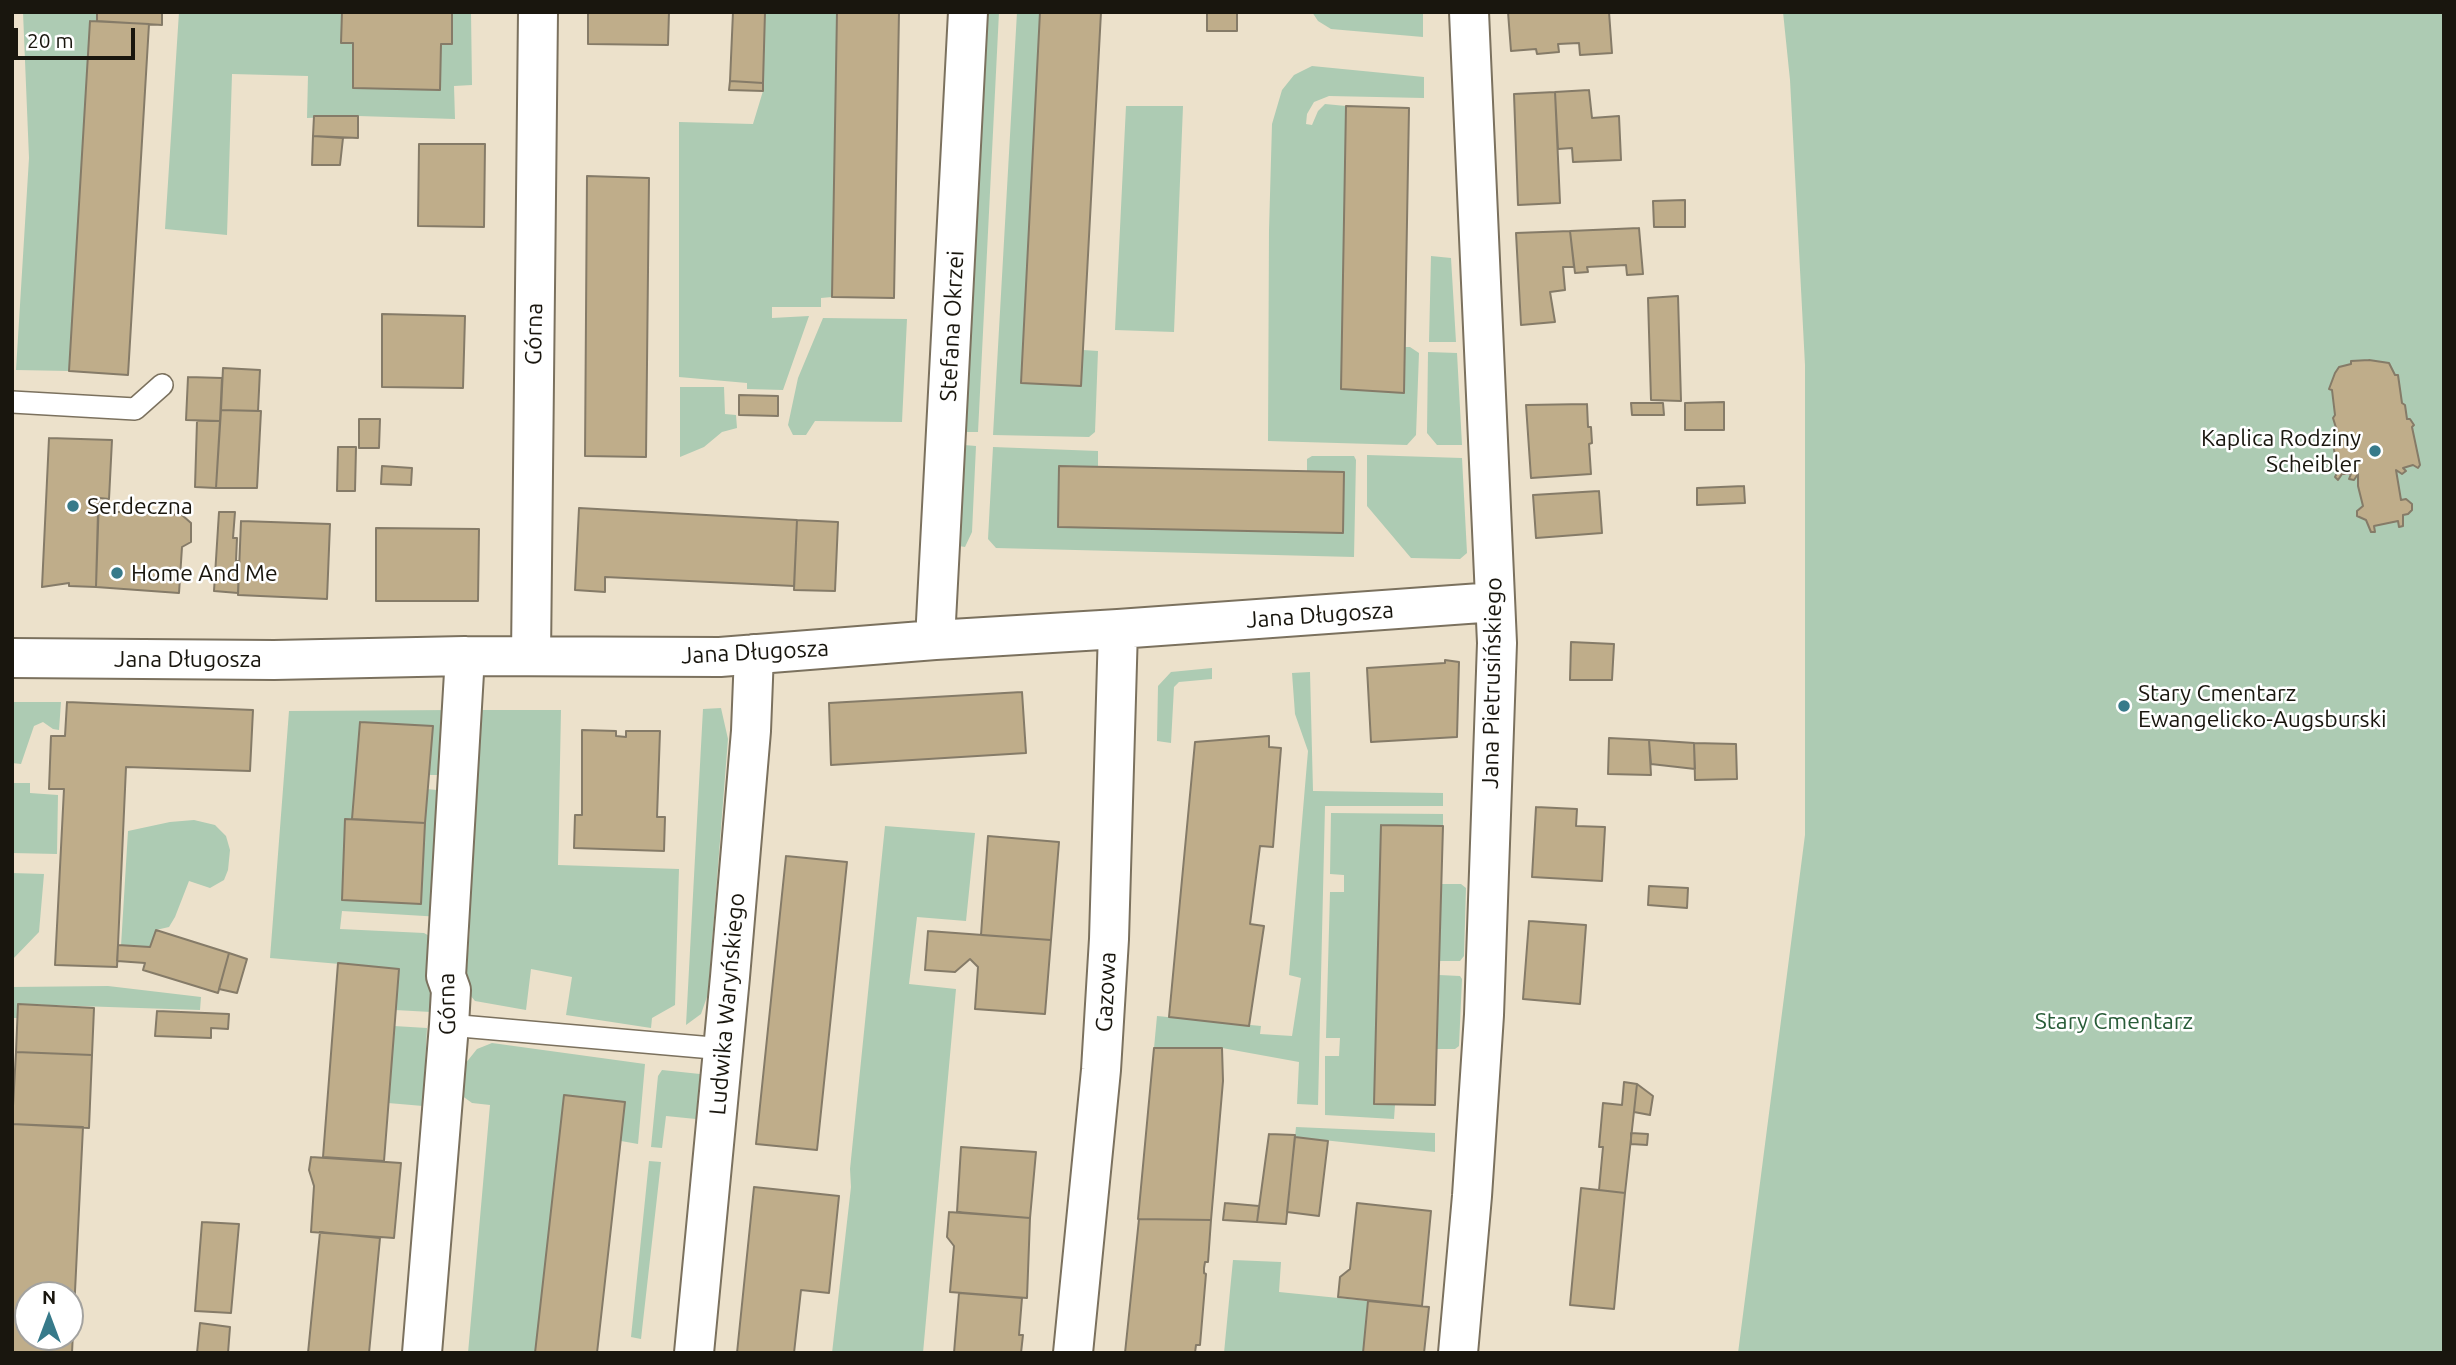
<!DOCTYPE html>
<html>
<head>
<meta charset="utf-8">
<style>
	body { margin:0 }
	#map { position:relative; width:2456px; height:1365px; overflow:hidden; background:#ece1cb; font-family:Ubuntu,sans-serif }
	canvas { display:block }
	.frame { position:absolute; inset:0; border:14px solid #19160e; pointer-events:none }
	.north { position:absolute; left:14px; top:1281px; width:70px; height:70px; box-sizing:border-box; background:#fff; border:2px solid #a3a29f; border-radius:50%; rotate:0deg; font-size:19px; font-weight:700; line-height:28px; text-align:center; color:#19160e }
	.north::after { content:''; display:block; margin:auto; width:24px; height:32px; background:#377a8a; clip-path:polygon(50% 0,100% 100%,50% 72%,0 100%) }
	.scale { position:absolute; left:14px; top:28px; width:121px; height:32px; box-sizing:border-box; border:4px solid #19160e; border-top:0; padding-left:9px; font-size:21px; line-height:24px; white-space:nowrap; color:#19160e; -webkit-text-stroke:5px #fff; paint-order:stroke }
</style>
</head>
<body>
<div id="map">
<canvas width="2456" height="1365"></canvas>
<div class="frame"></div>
<div class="north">N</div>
<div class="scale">20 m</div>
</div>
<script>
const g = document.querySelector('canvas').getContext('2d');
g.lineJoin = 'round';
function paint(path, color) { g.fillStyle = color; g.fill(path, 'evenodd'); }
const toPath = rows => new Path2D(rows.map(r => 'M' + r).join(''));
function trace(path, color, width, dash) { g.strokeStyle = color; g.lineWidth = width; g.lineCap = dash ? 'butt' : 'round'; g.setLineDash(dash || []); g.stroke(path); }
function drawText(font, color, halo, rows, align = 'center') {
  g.font = font + ' Ubuntu,sans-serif'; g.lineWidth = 5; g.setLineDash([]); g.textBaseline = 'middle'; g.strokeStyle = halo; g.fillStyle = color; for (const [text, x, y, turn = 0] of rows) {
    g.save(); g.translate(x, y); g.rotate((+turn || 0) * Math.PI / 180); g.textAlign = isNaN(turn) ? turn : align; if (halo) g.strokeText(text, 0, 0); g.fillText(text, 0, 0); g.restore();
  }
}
const green = toPath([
	[23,12,97,12,97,21,90,21,69,371,16,370,29,158],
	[179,12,342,12,341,42,353,43,353,88,439,89,441,44,452,44,452,12,471,12,472,85,454,86,455,119,358,116,307,118,308,76,232,74,227,235,165,229],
	[765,12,837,12,832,297,821,298,821,307,772,307,772,318,809,316,783,390,747,389,747,383,679,377,679,122,753,124,763,91],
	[985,12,999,12,978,432,964,432],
	[1017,12,1040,12,1021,383,1081,386,1083,350,1098,351,1095,432,1089,437,993,435],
	[1312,12,1423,12,1423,37,1331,29,1318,21],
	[1783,12,2444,12,2444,1353,1738,1353,1805,835,1805,365,1790,80],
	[1312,66,1424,77,1424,98,1329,96,1314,102,1307,114,1306,124,1312,125,1318,111,1325,104,1346,106,1341,389,1403,393,1404,347,1410,347,1419,353,1416,435,1407,445,1268,441,1269,230,1272,124,1282,90,1294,75],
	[1126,106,1183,106,1174,332,1115,330],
	[1431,256,1451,258,1456,342,1429,342],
	[823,318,907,319,902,422,815,421,806,435,793,435,788,425,798,378],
	[1428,352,1457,353,1462,445,1437,445,1427,433],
	[680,387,724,387,725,414,736,415,737,428,722,432,704,447,680,457],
	[964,445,976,446,972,532,965,547,959,546],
	[993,447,1098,451,1098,466,1059,466,1059,527,1342,533,1344,472,1307,471,1307,459,1312,456,1354,456,1356,460,1354,557,996,548,988,539],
	[1367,455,1462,458,1467,553,1460,559,1411,558,1367,506],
	[1212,668,1212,679,1179,682,1174,687,1171,743,1157,741,1158,686,1171,672],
	[1310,672,1313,791,1443,793,1443,806,1325,806,1318,1105,1297,1104,1299,1062,1222,1048,1154,1048,1157,1016,1261,1026,1260,1034,1292,1036,1301,978,1289,975,1308,751,1295,714,1292,673],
	[12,702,61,702,59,730,53,729,43,722,34,726,21,764,12,763],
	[721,708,728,739,708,994,701,1014,686,1025,703,709],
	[455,710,451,775,429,775,432,726,360,723,352,819,345,819,342,900,421,904,426,789,448,791,441,917,342,911,340,929,424,933,433,938,435,950,431,1012,395,1010,398,969,270,958,289,711],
	[479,710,561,710,558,865,679,869,675,1005,652,1018,651,1028,566,1015,572,977,531,969,526,1010,475,1001,465,989,470,929,462,914],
	[12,783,30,783,30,793,58,795,57,854,12,853],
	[1331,813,1443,814,1443,826,1381,825,1374,1103,1395,1105,1394,1119,1325,1115,1325,1056,1339,1056,1340,1038,1326,1038,1330,892,1344,892,1344,875,1330,874],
	[194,820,215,825,226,836,230,850,228,870,224,880,210,888,189,881,175,917,169,927,156,930,150,947,121,946,128,831,170,822],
	[885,826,975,833,966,921,917,917,909,984,956,989,923,1353,832,1353,851,1187,850,1169],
	[12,873,44,874,39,932,12,960],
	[1441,884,1461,884,1466,888,1464,956,1460,961,1439,961],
	[1439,975,1460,976,1462,979,1459,1046,1455,1049,1437,1049],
	[108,986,201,997,200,1010,18,1004,17,1018,12,1018,12,987],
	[394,1026,427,1028,423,1106,388,1103],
	[492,1043,645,1064,638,1144,621,1141,625,1102,564,1096,535,1353,468,1353,490,1105,472,1103,461,1095,465,1064,477,1049],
	[662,1070,700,1074,696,1119,666,1116,662,1148,651,1147,658,1076],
	[1296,1127,1435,1133,1435,1152,1295,1137],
	[649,1161,661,1162,641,1339,631,1337],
	[1233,1260,1281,1262,1279,1292,1368,1301,1363,1353,1224,1353]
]);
const building = toPath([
	[97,12,162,12,162,25,97,21,97,12],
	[342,12,452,12,452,44,441,44,440,90,353,88,353,43,341,43,342,12],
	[588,12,669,12,668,45,588,44,588,12],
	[733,12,765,12,763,83,730,81,733,12],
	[837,12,899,12,894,298,832,297,837,12],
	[1040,12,1101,12,1081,386,1021,383,1040,12],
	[1207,12,1237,12,1237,31,1207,31,1207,12],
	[1508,12,1609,12,1612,53,1580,55,1579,43,1558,44,1559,52,1537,54,1536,49,1511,51,1508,12],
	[90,21,149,24,128,375,69,371,90,21],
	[730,81,763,83,763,91,729,90,730,81],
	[1589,90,1592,118,1619,116,1621,160,1573,162,1572,148,1558,149,1555,92,1589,90],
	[1555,92,1560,203,1518,205,1514,94,1555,92],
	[1346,106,1409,108,1404,393,1341,389,1346,106],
	[314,116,358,116,358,138,313,136,314,116],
	[313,136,343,138,340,165,312,165,313,136],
	[419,144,485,144,484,227,418,226,419,144],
	[587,176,649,178,646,457,585,456,587,176],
	[1685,200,1685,227,1654,227,1653,201,1685,200],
	[1639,228,1643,274,1627,275,1626,265,1587,267,1588,272,1575,273,1570,231,1639,228],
	[1570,231,1574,267,1563,267,1565,290,1550,292,1555,322,1521,325,1516,233,1570,231],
	[1678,296,1681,401,1651,400,1648,298,1678,296],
	[382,314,465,316,463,388,382,387,382,314],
	[2369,360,2389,363,2395,375,2398,375,2402,403,2405,405,2407,419,2410,419,2414,425,2412,427,2420,465,2418,468,2413,465,2403,468,2406,471,2402,474,2396,470,2401,500,2406,499,2412,504,2412,510,2408,514,2403,515,2403,526,2399,527,2398,521,2374,526,2375,532,2371,532,2366,520,2357,516,2357,511,2363,506,2358,486,2358,474,2354,480,2349,479,2351,474,2342,474,2338,480,2335,477,2337,473,2333,441,2329,437,2332,433,2334,434,2337,431,2333,418,2335,415,2332,390,2329,389,2335,373,2339,367,2351,364,2351,361,2369,360],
	[223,368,260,370,258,411,221,410,223,368],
	[188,377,222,378,220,421,186,420,188,377],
	[739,395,778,396,778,416,739,415,739,395],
	[1724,402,1724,430,1685,430,1685,403,1724,402],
	[1631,403,1663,403,1664,415,1632,415,1631,403],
	[1587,404,1588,427,1591,427,1592,443,1589,444,1591,474,1531,478,1526,405,1587,404],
	[221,410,261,411,257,488,216,488,221,410],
	[359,419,380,419,379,448,359,448,359,419],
	[197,421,220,421,216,488,195,487,197,421],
	[49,438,112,440,109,499,99,498,96,587,69,586,69,583,42,587,49,438],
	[338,447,356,447,355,491,337,491,338,447],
	[382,466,412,468,411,485,381,484,382,466],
	[1059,466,1344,472,1343,533,1058,527,1059,466],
	[1744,486,1745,503,1697,505,1697,488,1744,486],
	[1599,491,1602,533,1536,538,1533,495,1599,491],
	[579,508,797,520,794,586,605,577,605,592,575,590,579,508],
	[98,511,182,515,191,523,191,542,182,547,179,593,96,587,98,511],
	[219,512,235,512,233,538,237,538,236,561,239,561,238,593,214,591,219,512],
	[797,520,838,522,835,591,794,590,797,520],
	[241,521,330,524,327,599,238,595,241,521],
	[376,528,479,529,478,601,376,601,376,528],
	[1571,642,1614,644,1612,680,1570,680,1571,642],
	[1445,660,1459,662,1457,737,1371,742,1367,668,1445,663,1445,660],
	[1022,692,1026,753,831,765,829,703,1022,692],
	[67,702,253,710,250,771,126,767,117,967,55,965,64,789,49,789,51,736,65,736,67,702],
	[360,722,433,726,425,823,352,819,360,722],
	[582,730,616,731,616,736,626,737,626,731,660,731,657,817,665,817,664,851,574,848,575,815,582,815,582,730],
	[1269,736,1269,747,1281,748,1273,847,1260,846,1250,924,1264,926,1249,1026,1169,1017,1195,742,1269,736],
	[1609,738,1649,740,1651,775,1608,774,1609,738],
	[1649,740,1694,743,1695,769,1651,764,1649,740],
	[1694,743,1736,744,1737,779,1695,780,1694,743],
	[1536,807,1577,809,1576,826,1605,827,1602,881,1532,877,1536,807],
	[345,819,425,823,421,904,342,900,345,819],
	[1381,825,1443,826,1435,1105,1374,1104,1381,825],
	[988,836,1059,842,1051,940,981,935,988,836],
	[786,856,847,862,817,1150,756,1144,786,856],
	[1649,886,1688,888,1687,908,1648,905,1649,886],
	[1529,921,1586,925,1580,1004,1523,999,1529,921],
	[156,930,229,953,218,993,143,970,145,963,117,961,118,945,150,947,156,930],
	[928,931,1051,940,1045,1014,975,1009,978,967,970,959,955,972,925,970,928,931],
	[229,953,247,959,237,993,219,989,229,953],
	[338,963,399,969,384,1161,323,1157,338,963],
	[18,1004,94,1008,92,1055,16,1052,18,1004],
	[157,1011,229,1014,228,1029,211,1028,211,1038,155,1036,157,1011],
	[1154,1048,1222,1048,1223,1081,1211,1220,1138,1219,1154,1048],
	[16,1052,92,1055,89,1128,12,1124,16,1052],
	[1624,1082,1637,1084,1625,1193,1599,1190,1603,1147,1599,1147,1603,1103,1622,1105,1624,1082],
	[1637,1084,1653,1096,1650,1115,1634,1112,1637,1084],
	[564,1095,625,1102,597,1353,535,1353,564,1095],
	[12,1124,83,1127,72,1353,12,1353,12,1124],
	[28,1295,70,1295,70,1337,28,1337,28,1295],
	[1631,1133,1648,1134,1647,1145,1631,1144,1631,1133],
	[1269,1134,1295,1135,1286,1224,1257,1222,1269,1134],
	[1295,1137,1328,1141,1319,1216,1287,1212,1295,1137],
	[961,1147,1036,1152,1030,1218,957,1212,961,1147],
	[311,1157,401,1163,394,1238,311,1232,314,1186,309,1170,311,1157],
	[754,1187,839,1196,829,1293,801,1290,794,1353,737,1353,754,1187],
	[1581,1188,1625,1193,1614,1309,1570,1305,1581,1188],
	[1225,1203,1259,1206,1257,1222,1223,1220,1225,1203],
	[1357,1203,1431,1211,1422,1306,1338,1297,1340,1277,1350,1269,1357,1203],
	[949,1212,1030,1218,1027,1298,950,1292,954,1246,947,1237,949,1212],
	[1139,1219,1211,1220,1208,1262,1205,1262,1204,1268,1204,1273,1206,1274,1200,1345,1196,1345,1195,1353,1125,1353,1139,1219],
	[202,1222,239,1224,231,1313,195,1311,202,1222],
	[320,1232,380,1238,369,1353,308,1353,320,1232],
	[959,1293,1022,1298,1019,1335,1023,1335,1021,1353,954,1353,959,1293],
	[1368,1301,1429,1307,1424,1353,1363,1353,1368,1301],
	[200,1323,230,1327,228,1353,197,1353,200,1323]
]);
const lane = toPath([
	[12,402,135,409,162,385],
	[449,1025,724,1049]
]);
const street = toPath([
	[935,640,968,12],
	[531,656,538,12],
	[12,658,274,660,465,656,720,657,935,640,1118,629,1495,602],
	[422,1353,449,1025,451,990,446,976,465,656],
	[694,1353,730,977,751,731,754,654],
	[1073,1353,1101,1070,1109,939,1118,629],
	[1458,1353,1472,1196,1484,1015,1497,643,1469,12]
]);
const markers = [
	[2375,451,7,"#377a8a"],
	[73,506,7,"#377a8a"],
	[117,573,7,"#377a8a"],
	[2124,706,7,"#377a8a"]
];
const streetNames = [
	["Stefana Okrzei",952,326,-87],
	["Górna",534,334,-89],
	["Jana Długosza",1320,615,-4],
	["Jana Długosza",755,652,-3],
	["Jana Długosza",188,659],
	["Jana Pietrusińskiego",1492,683,-89],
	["Gazowa",1106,992,-87],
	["Górna",447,1004,-91],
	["Ludwika Waryńskiego",727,1004,-85]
];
const poiNames = [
	["Kaplica Rodziny",2361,438,"right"],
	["Scheibler",2361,464,"right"],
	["Serdeczna",87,506],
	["Home And Me",131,573],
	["Stary Cmentarz",2138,693],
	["Ewangelicko-Augsburski",2138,719]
];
const parkNames = [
	["Stary Cmentarz",2114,1021]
];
paint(green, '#adcbb3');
paint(building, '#bfad8a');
trace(building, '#857b68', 2);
trace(lane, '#7b715e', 24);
trace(street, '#7b715e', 42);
trace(lane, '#fff', 21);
trace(street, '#fff', 38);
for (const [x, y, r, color] of markers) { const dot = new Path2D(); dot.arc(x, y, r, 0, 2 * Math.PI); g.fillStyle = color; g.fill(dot); trace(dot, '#fff', 2.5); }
drawText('23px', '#19160e', '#fff', streetNames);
drawText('23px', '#19160e', '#fff', poiNames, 'left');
drawText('23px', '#285c38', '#fff', parkNames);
</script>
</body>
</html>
